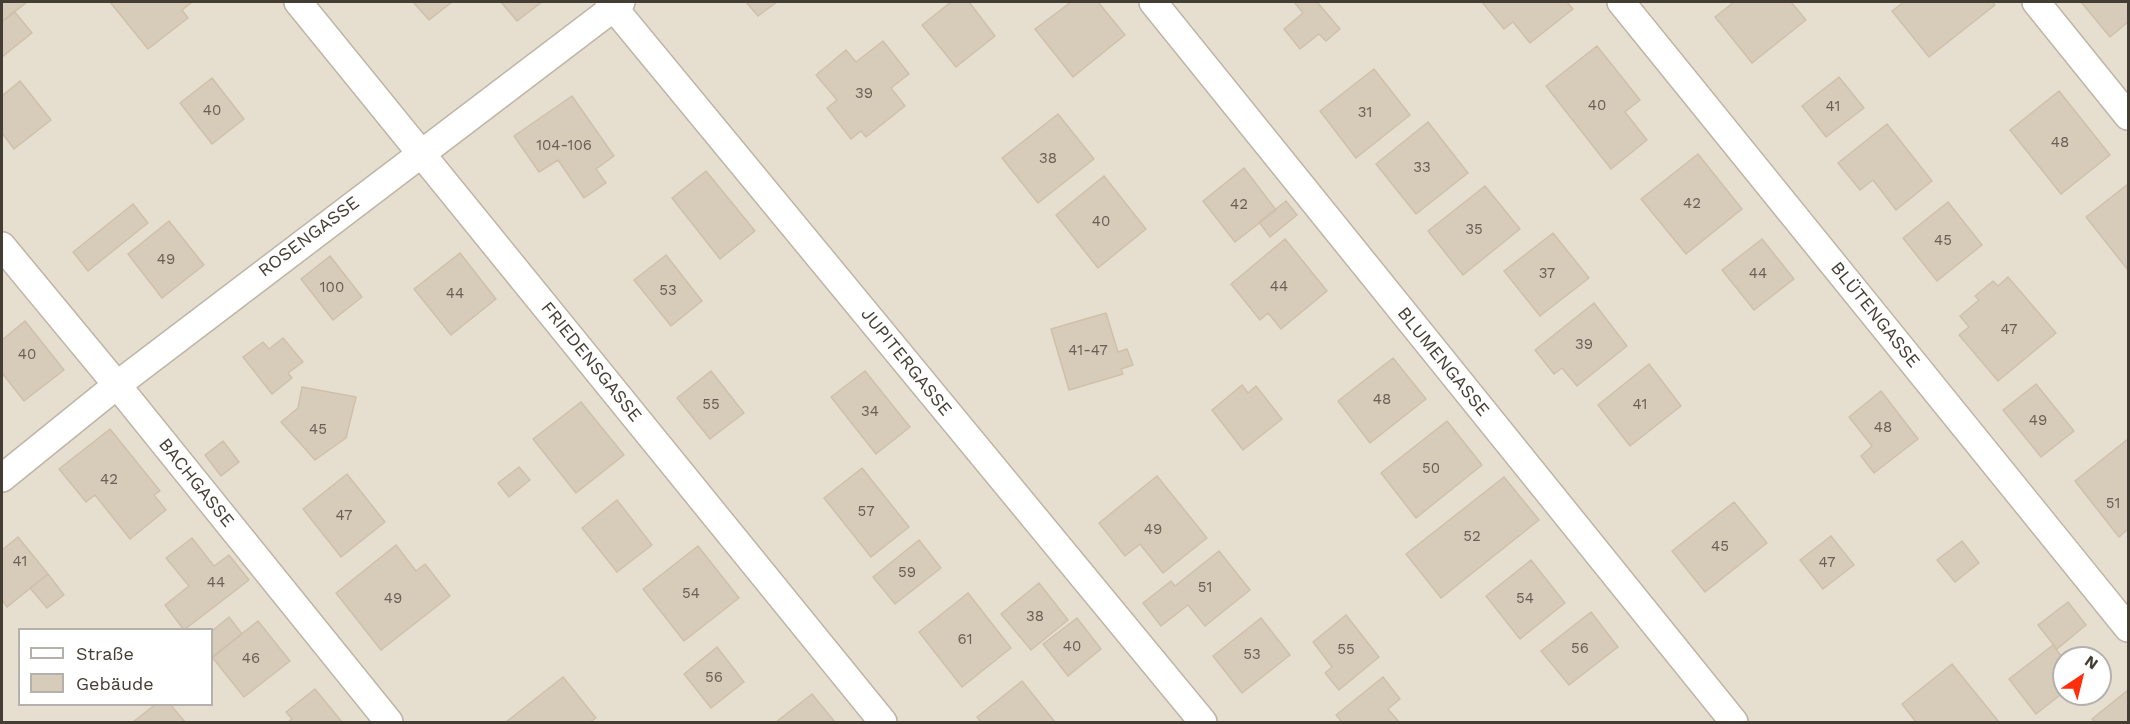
<!DOCTYPE html>
<html>
<head>
<meta charset="utf-8">
<style>
	body { margin:0 }
	#map { position:relative; width:2130px; height:724px; overflow:hidden; background:#f2ede2; font-family:"Work Sans",sans-serif }
	canvas { display:block }
	.frame { position:absolute; inset:0; border:3px solid #443d33; pointer-events:none }
	.legend { position:absolute; left:18px; top:628px; width:195px; height:78px; box-sizing:border-box; background:#fff; border:2px solid #b4b1ad; margin:0; padding:8px 10px; list-style:none; font-size:18px; color:#443d33 }
	.legend li { display:flex; align-items:center; gap:12px; height:30px }
	.legend b { width:30px; border:2px solid #b4b1ad }
	.north { position:absolute; left:2052px; top:646px; width:60px; height:60px; box-sizing:border-box; background:#fff; border:2px solid #b4b1ad; border-radius:50%; rotate:35deg; font-size:16px; font-weight:700; line-height:24px; text-align:center; color:#443d33 }
	.north::after { content:''; display:block; margin:auto; width:21px; height:27px; background:#ff2e0c; clip-path:polygon(50% 0,100% 100%,50% 72%,0 100%) }
</style>
</head>
<body>
<div id="map">
<canvas width="2130" height="724"></canvas>
<div class="frame"></div>
<ul class="legend">
<li><b style="height:8px;background:#fff"></b>Straße</li>
<li><b style="height:16px;background:#d7cbba"></b>Gebäude</li>
</ul>
<div class="north">N</div>
</div>
<script>
const g = document.querySelector('canvas').getContext('2d');
g.lineJoin = 'round';
function paint(path, color) { g.fillStyle = color; g.fill(path, 'evenodd'); }
const toPath = rows => new Path2D(rows.map(r => 'M' + r).join(''));
function trace(path, color, width, dash) { g.strokeStyle = color; g.lineWidth = width; g.lineCap = dash ? 'butt' : 'round'; g.setLineDash(dash || []); g.stroke(path); }
function drawText(font, color, halo, rows, align = 'center') {
  g.font = font + ' "Work Sans",sans-serif'; g.lineWidth = 6; g.setLineDash([]); g.textBaseline = 'middle'; g.strokeStyle = halo; g.fillStyle = color; for (const [text, x, y, turn = 0] of rows) {
    g.save(); g.translate(x, y); g.rotate((+turn || 0) * Math.PI / 180); g.textAlign = isNaN(turn) ? turn : align; if (halo) g.strokeText(text, 0, 0); g.fillText(text, 0, 0); g.restore();
  }
}
const residential = toPath([
	[2,2,2128,2,2128,722,2,722],
	[20,630,212,630,212,704,20,704],
	[2064,658,2100,658,2100,694,2064,694]
]);
const building = toPath([
	[2,2,27,2,2,22,2,2],
	[110,2,190,2,191,3,182,10,188,18,148,49,110,2],
	[413,2,452,2,429,20,413,2],
	[501,2,542,2,517,21,501,2],
	[746,2,777,2,758,16,746,2],
	[951,2,969,2,995,36,956,67,922,25,951,2],
	[1071,2,1098,2,1125,35,1073,77,1035,29,1071,2],
	[1294,2,1317,2,1340,29,1326,41,1319,34,1300,49,1284,29,1303,13,1294,2],
	[1482,2,1567,2,1573,9,1530,43,1513,22,1504,29,1482,2],
	[1734,2,1791,2,1806,20,1752,63,1715,17,1734,2],
	[1904,2,1992,2,1995,5,1929,57,1892,11,1904,2],
	[2081,2,2128,2,2128,22,2110,37,2081,2],
	[14,11,32,33,2,57,2,22,14,11],
	[883,41,909,74,891,88,905,106,866,137,861,131,851,139,827,108,837,100,816,75,846,50,856,62,883,41],
	[1597,46,1640,100,1625,112,1647,140,1611,169,1546,86,1597,46],
	[1374,69,1410,115,1356,158,1320,111,1374,69],
	[1839,77,1864,108,1826,137,1802,106,1839,77],
	[212,78,244,119,212,144,180,103,212,78],
	[20,81,51,120,14,149,2,133,2,96,20,81],
	[2059,91,2110,155,2061,194,2010,130,2059,91],
	[572,96,614,156,596,169,606,183,584,198,558,160,539,172,514,136,572,96],
	[1058,114,1094,159,1038,203,1002,158,1058,114],
	[1428,122,1468,173,1416,214,1376,164,1428,122],
	[1887,124,1932,181,1896,210,1873,180,1860,190,1838,163,1887,124],
	[1698,154,1742,209,1686,254,1641,199,1698,154],
	[1244,168,1276,210,1235,242,1203,201,1244,168],
	[706,171,755,231,720,259,672,198,706,171],
	[1104,176,1146,229,1098,268,1056,215,1104,176],
	[2128,184,2128,270,2086,217,2128,184],
	[1485,186,1520,229,1463,275,1428,231,1485,186],
	[1286,201,1297,215,1270,237,1259,222,1286,201],
	[1948,202,1982,245,1937,281,1903,238,1948,202],
	[133,204,148,223,88,271,73,252,133,204],
	[169,221,204,265,162,298,128,254,169,221],
	[1553,233,1589,278,1540,316,1504,271,1553,233],
	[1285,239,1327,291,1281,329,1268,313,1260,320,1231,284,1285,239],
	[1762,239,1794,279,1754,310,1722,270,1762,239],
	[460,253,496,299,451,335,414,289,460,253],
	[666,255,702,301,671,326,634,280,666,255],
	[330,256,362,297,333,320,301,279,330,256],
	[2008,277,2056,333,1998,381,1959,335,1969,327,1960,316,1979,300,1975,296,1993,281,1998,286,2008,277],
	[1594,303,1627,346,1577,386,1562,368,1554,374,1535,350,1594,303],
	[1106,313,1118,352,1127,349,1133,365,1121,369,1123,374,1069,390,1051,329,1106,313],
	[25,321,64,370,24,401,2,373,2,340,25,321],
	[283,338,303,362,288,373,292,378,272,394,243,357,263,342,269,349,283,338],
	[1393,358,1426,399,1370,443,1338,401,1393,358],
	[1649,364,1681,406,1630,446,1598,405,1649,364],
	[711,371,744,413,710,439,677,398,711,371],
	[865,371,910,427,876,454,831,397,865,371],
	[2036,384,2074,431,2041,457,2003,410,2036,384],
	[1242,385,1248,393,1256,386,1282,419,1243,450,1212,410,1242,385],
	[302,387,356,397,346,438,315,460,281,422,298,408,302,387],
	[1881,391,1918,439,1874,473,1861,456,1872,446,1849,417,1881,391],
	[581,402,624,455,576,493,533,439,581,402],
	[1447,421,1482,465,1416,518,1381,473,1447,421],
	[110,429,160,491,154,495,166,510,130,539,95,495,86,502,59,469,110,429],
	[2128,439,2128,529,2119,537,2075,481,2128,439],
	[223,441,239,462,221,476,205,455,223,441],
	[519,467,530,480,509,497,498,483,519,467],
	[862,468,909,527,871,557,824,498,862,468],
	[347,474,385,522,341,557,303,509,347,474],
	[1157,476,1207,538,1163,573,1140,544,1125,556,1099,523,1157,476],
	[1504,477,1539,520,1441,598,1406,554,1504,477],
	[617,500,652,545,617,572,582,528,617,500],
	[1734,502,1767,543,1705,592,1672,551,1734,502],
	[1831,536,1854,565,1823,589,1800,560,1831,536],
	[18,537,48,574,7,607,2,600,2,550,18,537],
	[192,538,214,566,229,555,249,580,184,630,165,605,189,586,166,558,192,538],
	[919,540,941,568,895,604,873,577,919,540],
	[1962,541,1979,563,1955,582,1937,560,1962,541],
	[396,545,416,571,425,564,450,596,381,650,336,593,396,545],
	[698,546,739,598,684,641,643,589,698,546],
	[1219,551,1250,590,1205,626,1188,605,1161,626,1143,603,1171,581,1175,586,1219,551],
	[1531,560,1565,603,1520,639,1486,596,1531,560],
	[48,574,64,595,47,608,30,588,48,574],
	[1039,583,1068,620,1031,650,1001,614,1039,583],
	[968,593,1011,648,962,687,919,632,968,593],
	[2068,602,2086,625,2057,649,2038,625,2068,602],
	[1591,612,1618,647,1569,685,1541,651,1591,612],
	[1346,615,1379,657,1339,690,1325,673,1332,667,1313,642,1346,615],
	[229,617,242,634,212,658,212,631,229,617],
	[1077,618,1101,649,1068,676,1043,644,1077,618],
	[1261,618,1290,655,1242,693,1213,656,1261,618],
	[258,621,290,661,244,697,212,657,258,621],
	[2053,645,2064,660,2064,692,2036,714,2009,679,2053,645],
	[717,647,744,682,711,708,684,674,717,647],
	[1952,664,1999,722,1916,722,1902,704,1952,664],
	[563,677,596,718,590,722,506,722,563,677],
	[1383,677,1400,699,1388,709,1399,722,1342,722,1336,715,1383,677],
	[1022,681,1055,722,981,722,977,717,1022,681],
	[315,689,342,722,288,722,292,719,286,712,315,689],
	[2128,690,2128,722,2095,722,2092,719,2128,690],
	[812,694,835,722,776,722,812,694],
	[156,704,170,704,185,722,133,722,156,704]
]);
const minor = toPath([
	[298,2,883,722],
	[609,2,1203,722],
	[1153,2,1734,722],
	[1621,2,2128,628],
	[2036,2,2128,116],
	[2,246,117,385,389,722],
	[2,478,117,385,621,2]
]);
const numberNames = [
	["39",864,94],
	["40",1597,106],
	["41",1833,107],
	["40",212,111],
	["31",1365,113],
	["48",2060,143],
	["104-106",564,146],
	["38",1048,159],
	["33",1422,168],
	["42",1692,204],
	["42",1239,205],
	["40",1101,222],
	["35",1474,230],
	["45",1943,241],
	["49",166,260],
	["37",1547,274],
	["44",1758,274],
	["44",1279,287],
	["100",332,288],
	["53",668,291],
	["44",455,294],
	["47",2009,330],
	["39",1584,345],
	["41-47",1088,351],
	["40",27,355],
	["48",1382,400],
	["55",711,405],
	["41",1640,405],
	["34",870,412],
	["49",2038,421],
	["48",1883,428],
	["45",318,430],
	["50",1431,469],
	["42",109,480],
	["51",2113,504],
	["57",866,512],
	["47",344,516],
	["49",1153,530],
	["52",1472,537],
	["45",1720,547],
	["41",20,562],
	["47",1827,563],
	["59",907,573],
	["44",216,583],
	["51",1205,588],
	["54",691,594],
	["49",393,599],
	["54",1525,599],
	["38",1035,617],
	["61",965,640],
	["40",1072,647],
	["56",1580,649],
	["55",1346,650],
	["53",1252,655],
	["46",251,659],
	["56",714,678]
];
const streetNames = [
	["ROSENGASSE",309,237,-37],
	["BLÜTENGASSE",1875,315,51],
	["FRIEDENSGASSE",591,362,51],
	["JUPITERGASSE",906,362,51],
	["BLUMENGASSE",1443,362,51],
	["BACHGASSE",196,483,51]
];
paint(residential, '#e6dfd0');
paint(building, '#d7cbba');
trace(building, '#cfc0aa', 1.5);
trace(minor, '#beb5a5', 30);
trace(minor, '#fff', 27);
drawText('15px', '#696055', null, numberNames);
drawText('18px', '#443d33', '#fff', streetNames);
</script>
</body>
</html>
